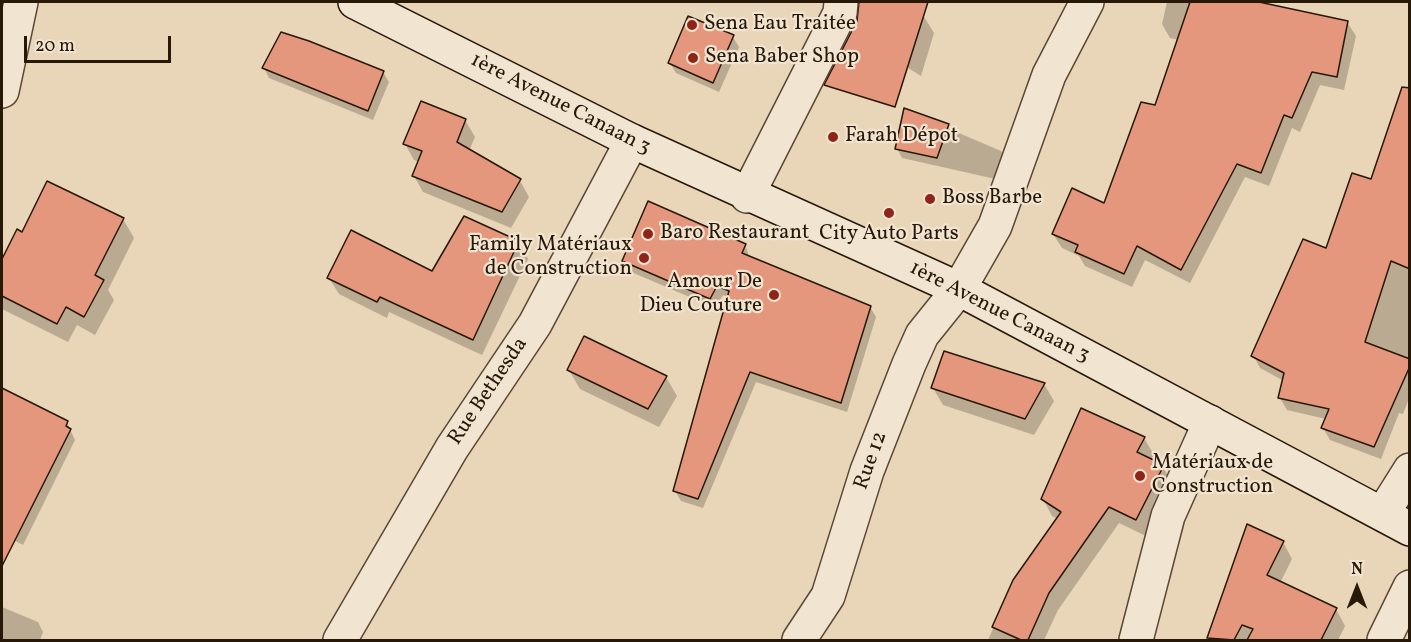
<!DOCTYPE html>
<html>
<head>
<meta charset="utf-8">
<style>
	body { margin:0 }
	#map { position:relative; width:1411px; height:642px; overflow:hidden; background:#e9d5b7; font-family:Vollkorn,serif }
	canvas { display:block }
	.frame { position:absolute; inset:0; border:3px solid #271808; pointer-events:none }
	.north { position:absolute; left:1327px; top:558px; width:60px; height:60px; -webkit-text-stroke:4px #f1e4d0; paint-order:stroke; rotate:0deg; font-size:16px; font-weight:700; line-height:24px; text-align:center; color:#271808 }
	.north::after { content:''; display:block; margin:auto; width:21px; height:27px; background:#271808; clip-path:polygon(50% 0,100% 100%,50% 72%,0 100%) }
	.scale { position:absolute; left:24px; top:36px; width:147px; height:27px; box-sizing:border-box; border:3px solid #271808; border-top:0; padding-left:8px; font-size:18px; line-height:21px; white-space:nowrap; color:#271808; -webkit-text-stroke:4px #f1e4d0; paint-order:stroke }
</style>
</head>
<body>
<div id="map">
<canvas width="1411" height="642"></canvas>
<div class="frame"></div>
<div class="north">N</div>
<div class="scale">20 m</div>
</div>
<script>
const g = document.querySelector('canvas').getContext('2d');
g.lineJoin = 'round';
function paint(path, color) { g.fillStyle = color; g.fill(path, 'evenodd'); }
const toPath = rows => new Path2D(rows.map(r => 'M' + r).join(''));
function trace(path, color, width, dash) { g.strokeStyle = color; g.lineWidth = width; g.lineCap = dash ? 'butt' : 'round'; g.setLineDash(dash || []); g.stroke(path); }
function drawText(font, color, halo, rows, align = 'center') {
  g.font = font + ' Vollkorn,serif'; g.lineWidth = 4.5; g.setLineDash([]); g.textBaseline = 'middle'; g.strokeStyle = halo; g.fillStyle = color; for (const [text, x, y, turn = 0] of rows) {
    g.save(); g.translate(x, y); g.rotate((+turn || 0) * Math.PI / 180); g.textAlign = isNaN(turn) ? turn : align; if (halo) g.strokeText(text, 0, 0); g.fillText(text, 0, 0); g.restore();
  }
}
const shadow = toPath([
	[860,2,884,2,923,15,934,33,921,76,868,43],
	[1167,2,1252,2,1347,22,1356,36,1344,90,1320,85,1300,132,1292,128,1269,186,1245,177,1190,283,1145,260,1132,287,1085,266,1079,256,1062,248,1053,234,1105,205,1156,107,1179,40,1170,38,1162,24],
	[733,37,739,47,719,92,676,73,670,63],
	[264,68,383,72,389,82,373,120,269,78],
	[905,110,1001,151,1007,161,1000,180,902,158,897,148],
	[465,120,475,137,469,151,520,181,529,197,511,228,423,192,414,176,419,162,414,160,405,144],
	[1410,164,1410,396,1403,414,1399,413,1381,459,1330,440,1323,428,1326,419,1287,410,1280,398,1284,381,1260,368,1253,355,1372,181],
	[123,219,134,238,108,290,114,300,95,335,77,325,68,342,2,309,2,263,18,231,22,234],
	[518,243,528,259,482,355,389,312,387,318,339,294,329,278,432,273],
	[745,245,750,258,870,307,876,317,847,412,756,382,703,508,681,501,675,491,729,298,723,295,715,308,629,271,623,261],
	[569,370,666,377,677,396,659,427,580,389],
	[1044,384,1054,401,1034,435,943,405,933,388],
	[2,390,67,423,75,440,23,545,2,534],
	[1144,438,1154,455,1151,460,1162,466,1172,482,1146,536,1119,523,1058,610,1044,640,988,640,1014,581,1058,519,1052,516,1043,499],
	[1283,542,1292,559,1280,583,1336,609,1345,626,1338,640,1210,640,1208,638],
	[2,607,38,622,43,632,40,640,2,640]
]);
const building = toPath([
	[859,2,928,2,895,107,824,85,857,21,859,2],
	[1190,2,1259,2,1348,21,1337,77,1312,72,1292,118,1284,115,1261,173,1237,164,1181,270,1137,246,1124,274,1075,252,1078,245,1052,234,1072,188,1104,203,1141,102,1155,105,1190,2],
	[688,16,734,35,713,83,668,63,688,16],
	[281,32,309,41,384,71,368,111,262,68,281,32],
	[1402,87,1410,88,1410,269,1391,261,1365,342,1410,359,1410,366,1374,447,1321,428,1329,409,1278,398,1284,373,1251,356,1303,239,1326,248,1352,173,1371,179,1402,87],
	[421,101,466,119,457,142,521,179,502,212,412,176,422,151,403,144,421,101],
	[904,108,949,124,937,158,895,149,904,108],
	[47,181,124,218,95,275,104,280,84,317,66,307,57,324,2,296,2,259,17,229,22,232,47,181],
	[648,201,746,244,742,253,871,306,841,403,750,372,698,499,673,491,729,291,717,286,710,299,622,261,648,201],
	[464,216,519,241,473,340,380,297,377,302,327,278,351,230,432,271,464,216],
	[584,336,667,376,648,409,567,370,584,336],
	[944,351,1045,383,1025,419,931,388,944,351],
	[2,388,68,421,66,426,71,429,2,566,2,388],
	[1081,408,1145,437,1137,452,1164,465,1136,520,1109,507,1049,593,1028,640,1021,640,992,627,1013,580,1061,512,1041,499,1081,408],
	[1247,524,1284,541,1267,575,1337,608,1321,640,1247,640,1253,629,1242,625,1234,640,1207,638,1247,524]
]);
const minor = toPath([
	[2,91,21,2],
	[747,196,840,13,841,2],
	[1383,513,1410,470],
	[340,640,452,448,535,324,632,141],
	[799,640,828,596,867,471,909,364,922,335,959,289,995,226,1049,75,1087,2],
	[1136,640,1168,516,1210,422],
	[1384,640,1410,587]
]);
const secondary = toPath([
	[355,2,632,141,959,289,1410,529]
]);
const markers = [
	[692,25,6,"#8f2418"],
	[693,58,6,"#8f2418"],
	[833,137,6,"#8f2418"],
	[930,199,6,"#8f2418"],
	[889,213,6,"#8f2418"],
	[648,234,6,"#8f2418"],
	[644,258,6,"#8f2418"],
	[774,295,6,"#8f2418"],
	[1140,476,6,"#8f2418"]
];
const poiNames = [
	["Sena Eau Traitée",704,25],
	["Sena Baber Shop",705,58],
	["Farah Dépot",845,137],
	["Boss Barbe",942,199],
	["Baro Restaurant",660,234],
	["City Auto Parts",889,235,"center"],
	["Family Matériaux",632,246,"right"],
	["de Construction",632,270,"right"],
	["Amour De",762,283,"right"],
	["Dieu Couture",762,307,"right"],
	["Matériaux de",1152,464],
	["Construction",1152,488]
];
const streetNames = [
	["1ère Avenue Canaan 3",560,105,27],
	["1ère Avenue Canaan 3",999,313,27],
	["Rue Bethesda",489,392,-56],
	["Rue 12",872,461,-70]
];
paint(shadow, '#0003');
paint(building, '#e4977d');
trace(building, '#271808', 1.5);
trace(minor, '#584734', 36);
trace(secondary, '#271808', 36);
trace(minor, '#f1e4d0', 33);
trace(secondary, '#f1e4d0', 33);
for (const [x, y, r, color] of markers) { const dot = new Path2D(); dot.arc(x, y, r, 0, 2 * Math.PI); g.fillStyle = color; g.fill(dot); trace(dot, '#f1e4d0', 2); }
drawText('21px', '#271808', '#f1e4d0', poiNames, 'left');
drawText('21px', '#271808', '#f1e4d0', streetNames);
</script>
</body>
</html>
